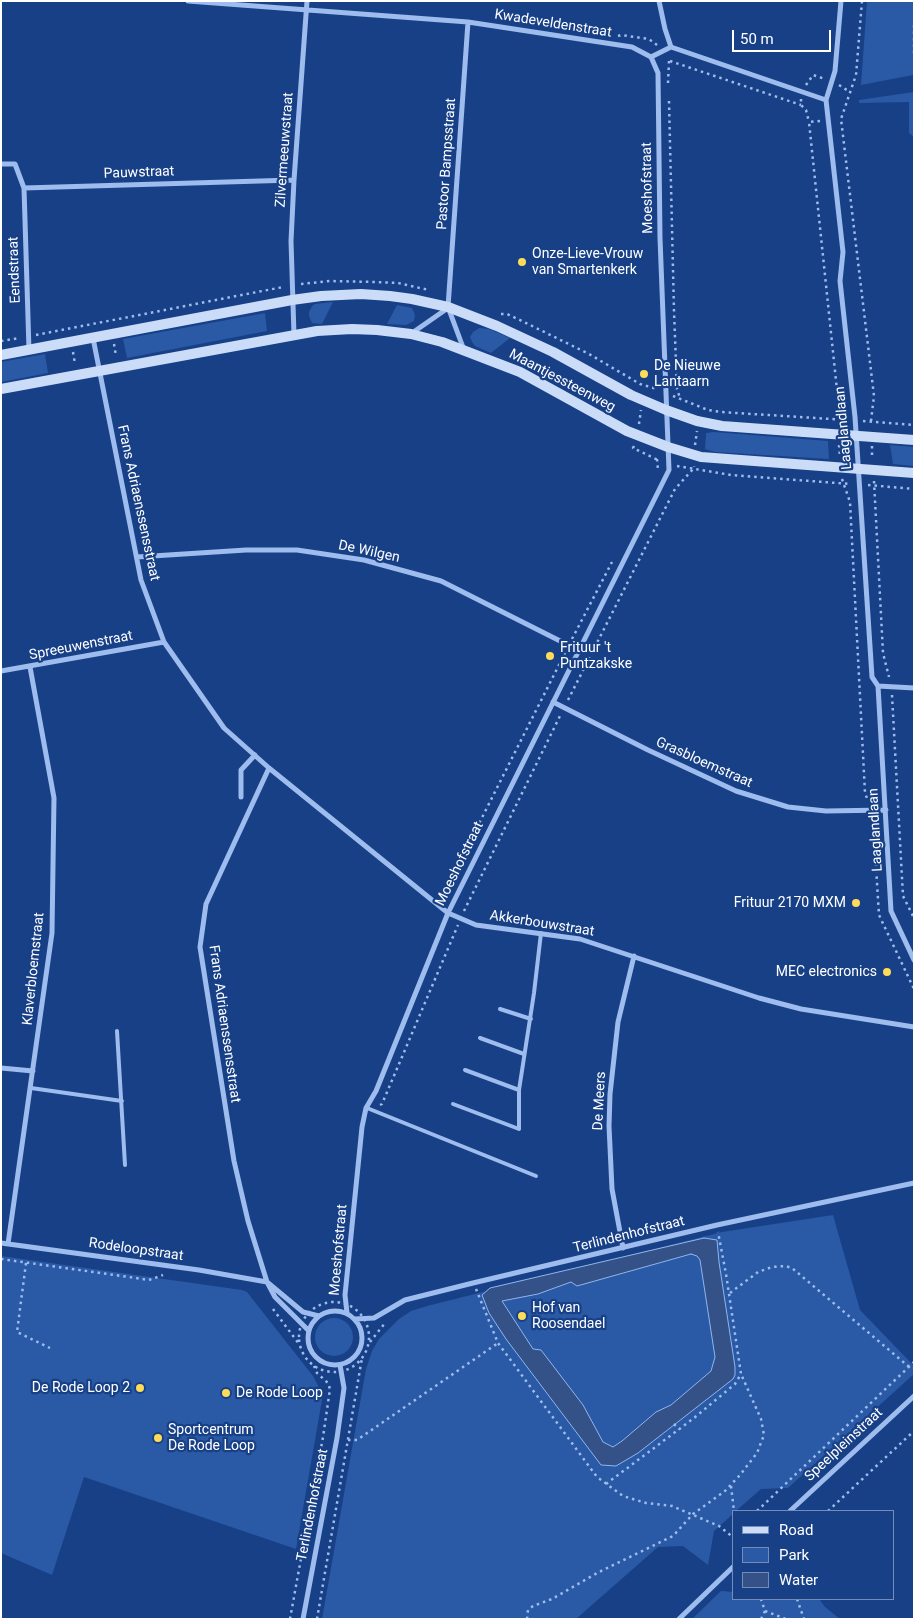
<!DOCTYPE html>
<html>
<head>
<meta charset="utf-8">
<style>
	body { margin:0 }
	#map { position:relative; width:915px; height:1620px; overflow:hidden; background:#174087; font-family:Roboto,sans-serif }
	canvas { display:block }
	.frame { position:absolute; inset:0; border:2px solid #fff; pointer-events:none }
	.legend { position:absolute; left:732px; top:1510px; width:162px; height:90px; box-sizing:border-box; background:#174087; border:1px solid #748cb7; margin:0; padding:6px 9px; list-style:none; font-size:15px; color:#fff }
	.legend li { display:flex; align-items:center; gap:10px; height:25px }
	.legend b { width:25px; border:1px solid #748cb7 }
	.scale { position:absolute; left:732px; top:30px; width:99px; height:22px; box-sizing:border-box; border:2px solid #fff; border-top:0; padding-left:6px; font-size:15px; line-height:18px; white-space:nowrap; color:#fff; -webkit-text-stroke:4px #174087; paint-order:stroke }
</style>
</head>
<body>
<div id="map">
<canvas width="915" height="1620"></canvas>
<div class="frame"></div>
<ul class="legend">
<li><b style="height:6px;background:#cbdcf9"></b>Road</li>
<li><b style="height:14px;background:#2a59a5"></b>Park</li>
<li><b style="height:14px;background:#345287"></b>Water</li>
</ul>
<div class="scale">50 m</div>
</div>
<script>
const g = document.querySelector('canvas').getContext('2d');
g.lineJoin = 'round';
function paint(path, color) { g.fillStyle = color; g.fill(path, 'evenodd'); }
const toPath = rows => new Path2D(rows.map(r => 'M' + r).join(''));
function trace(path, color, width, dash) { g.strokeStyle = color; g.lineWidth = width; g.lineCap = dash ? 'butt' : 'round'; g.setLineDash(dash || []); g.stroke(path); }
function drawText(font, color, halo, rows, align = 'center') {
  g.font = font + ' Roboto,sans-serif'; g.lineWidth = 4.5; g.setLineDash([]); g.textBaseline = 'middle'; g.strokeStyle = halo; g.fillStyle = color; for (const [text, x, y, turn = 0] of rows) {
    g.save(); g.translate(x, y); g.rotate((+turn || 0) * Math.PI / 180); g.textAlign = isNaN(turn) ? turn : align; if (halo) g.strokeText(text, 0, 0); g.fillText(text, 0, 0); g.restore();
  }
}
const green = toPath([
	[867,1,914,1,913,75,861,85],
	[914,92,914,137,909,133,909,102,859,103,859,100],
	[333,302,322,324,312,323,309,316,309,312,312,306,315,304],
	[397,305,412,308,415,315,414,321,406,325,387,324],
	[265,313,267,331,127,358,123,339],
	[479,328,489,329,510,338,491,353,475,346,472,342,470,337,473,332],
	[45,354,48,373,1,382,1,362],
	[714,432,828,441,829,459,715,452,705,449,706,433],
	[890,445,914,447,914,466,893,464],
	[833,1215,860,1310,914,1366,914,1374,788,1488,761,1489,736,1511,734,1511,734,1513,714,1531,708,1565,683,1546,658,1547,576,1619,322,1619,366,1369,372,1351,379,1339,399,1319,411,1311,427,1306,722,1232],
	[1,1256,242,1290,247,1292,313,1376,322,1393,322,1400,296,1549,84,1477,52,1575,1,1553],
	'315 1337a19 19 0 1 1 38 0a19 19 0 1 1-38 0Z',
	[721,1591,734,1592,734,1599,819,1599,825,1607,840,1619,692,1619]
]);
const water = toPath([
	[704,1238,717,1240,719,1262,735,1367,735,1375,733,1379,638,1453,616,1466,601,1465,506,1339,489,1313,482,1295,490,1288,704,1238],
	[691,1254,697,1256,700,1260,715,1357,711,1371,671,1405,656,1412,622,1441,613,1447,603,1442,583,1405,541,1350,533,1349,502,1301,538,1294,571,1282,577,1286,691,1254]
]);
const path = toPath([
	[862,1,856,75,841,119,874,396,871,421],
	[914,25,914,54],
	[618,36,621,35,649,39,657,45],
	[670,61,801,105],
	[668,83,669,61],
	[806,85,813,75,825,79],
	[839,85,850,92],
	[801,99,801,105,806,110,809,122],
	[669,101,674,311,677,389,680,398],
	[820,121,809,122,840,419],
	[301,284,330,281,376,282,398,283,429,290],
	[501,314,507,314,522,321,589,354,640,384,657,389],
	[36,335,283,287],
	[1,341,20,338],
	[114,344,116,356],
	[73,352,75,364],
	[673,396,708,410,721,412,847,420],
	[863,421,914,425],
	[639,424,641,410],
	[695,445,697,431],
	[839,445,840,457],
	[634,446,633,448,658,460],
	[872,446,872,458],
	[657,459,658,470],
	[677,466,731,475,850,484],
	[842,479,850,502,865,793,868,801],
	[874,481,883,653,889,677],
	[868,485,914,489],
	[572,639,612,562],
	[892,695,903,896,914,918],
	[568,700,675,489,694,468,694,466],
	[873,818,879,915,914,989],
	[443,899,448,885,565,653],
	[464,911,560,716],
	[380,1105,382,1104,458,925],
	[1,1259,136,1278,149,1280,163,1275],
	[26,1263,17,1332,50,1348],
	[476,1289,498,1343,597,1477,623,1496,646,1503,672,1506,719,1526,734,1538],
	[730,1293,758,1272,772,1267,785,1266,792,1268,908,1366,914,1368],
	'299 1337a35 35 0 1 1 70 0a35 35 0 1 1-70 0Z',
	[273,1309,299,1344],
	[370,1342,385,1323],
	[674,1424,679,1429],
	[348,1440,357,1440,498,1343],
	[606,1484,694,1418,735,1384,741,1374,726,1274,718,1232],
	[731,1486,734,1511],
	[757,1511,914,1362],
	[828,1511,914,1431],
	[797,1599,804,1619],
	[765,1611,786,1619],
	[290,1619,323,1437,330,1389,328,1383,317,1373,314,1366],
	[317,1619,362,1358],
	[527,1619,528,1610,533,1606,552,1599,599,1572,673,1536,693,1514,725,1491,740,1475,757,1453,764,1435,761,1419,741,1374],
	[761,1619,765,1611,761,1599]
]);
const lane = toPath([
	[500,1009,531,1019],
	[117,1031,125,1165],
	[480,1038,524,1054],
	[465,1070,519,1090],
	[31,1088,122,1101],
	[453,1104,519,1129,519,1090,534,993,541,933],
	[367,1108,536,1176]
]);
const street = toPath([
	[188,1,468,22,632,47,651,57],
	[659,1,665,29,671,47],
	[841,1,835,71,826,100,843,252,840,281,855,417,872,677,878,686,891,911,914,960],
	[671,47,826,100],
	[651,57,671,47],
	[1,164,15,164,24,188,29,350],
	[24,188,294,180],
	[412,333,448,308],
	[294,335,291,241,294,180,307,1],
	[93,338,141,580,164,642,224,728,269,768,448,913,476,925,580,939,759,998,801,1009,914,1027],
	[464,350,448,307,468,22],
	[137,557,246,550,297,550,364,560,441,581,580,651],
	[1,671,164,642],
	[878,686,914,688],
	[553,702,648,750,736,791,788,807,826,811,886,810],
	[269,768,206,904,200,947,234,1161,248,1221,267,1282,275,1297,308,1330],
	[241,797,241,770,255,755],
	[1,1068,33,1071],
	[1,1243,199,1270,267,1282,303,1312,319,1316],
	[8,1244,52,933,54,798,30,667],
	[623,1248,612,1189,609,1126,610,1094,618,1022,634,956],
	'308 1338a27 27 0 1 1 54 0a27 27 0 1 1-54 0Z',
	[347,1313,345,1295,362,1127,366,1108,376,1091,448,913,669,470,660,238,658,73,651,57],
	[355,1319,374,1318,405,1300,473,1283,717,1225,914,1183],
	[790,1511,914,1396],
	[303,1619,337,1438,344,1388,340,1365],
	[679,1619,734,1566]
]);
const secondary = toPath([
	[1,355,292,300,321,296,361,294,390,296,412,299,448,307,497,326,553,352,631,395,666,410,697,421,722,426,914,440],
	[1,389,317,331,352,329,377,330,411,334,442,342,520,372,627,431,668,447,701,457,914,473]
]);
const markers = [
	[522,262,5,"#ffdb5a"],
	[644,374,5,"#ffdb5a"],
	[550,656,5,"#ffdb5a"],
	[856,903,5,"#ffdb5a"],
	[887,972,5,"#ffdb5a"],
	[522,1316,5,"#ffdb5a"],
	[140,1388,5,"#ffdb5a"],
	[226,1393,5,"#ffdb5a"],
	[158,1438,5,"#ffdb5a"]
];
const streetNames = [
	["Kwadeveldenstraat",553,24,9],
	["Zilvermeeuwstraat",285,150,-86],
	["Pastoor Bampsstraat",447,164,-86],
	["Pauwstraat",139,173,-2],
	["Moeshofstraat",648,188,-91],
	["Eendstraat",15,270,-92],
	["Maantjessteenweg",562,381,28],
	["Laaglandlaan",844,428,-95],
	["Frans Adriaenssensstraat",138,503,78],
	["De Wilgen",369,552,12],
	["Spreeuwenstraat",81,646,-11],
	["Grasbloemstraat",704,763,24],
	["Laaglandlaan",876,830,-93],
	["Moeshofstraat",460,864,-64],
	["Akkerbouwstraat",542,924,9],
	["Klaverbloemstraat",34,969,-84],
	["Frans Adriaenssensstraat",224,1024,82],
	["De Meers",600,1101,-87],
	["Terlindenhofstraat",629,1235,-14],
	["Rodeloopstraat",136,1250,8],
	["Moeshofstraat",339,1250,-85],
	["Speelpleinstraat",844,1445,-43],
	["Terlindenhofstraat",313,1505,-79]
];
const poiNames = [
	["Onze-Lieve-Vrouw",532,254],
	["van Smartenkerk",532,270],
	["De Nieuwe",654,366],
	["Lantaarn",654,382],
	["Frituur 't",560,648],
	["Puntzakske",560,664],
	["Frituur 2170 MXM",846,903,"right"],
	["MEC electronics",877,972,"right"],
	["Hof van",532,1308],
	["Roosendael",532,1324],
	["De Rode Loop 2",130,1388,"right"],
	["De Rode Loop",236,1393],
	["Sportcentrum",168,1430],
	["De Rode Loop",168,1446]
];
paint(green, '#2a59a5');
paint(water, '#345287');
trace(water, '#90b6f0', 1);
trace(path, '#9ebced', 2.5, [2.5, 4]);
trace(lane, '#9ebced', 4);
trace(street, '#9ebced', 5);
trace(secondary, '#cbdcf9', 10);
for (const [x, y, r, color] of markers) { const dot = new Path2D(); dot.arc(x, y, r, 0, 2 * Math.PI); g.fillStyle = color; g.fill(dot); trace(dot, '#174087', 2); }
drawText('14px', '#fff', '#174087', streetNames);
drawText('14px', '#fff', '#174087', poiNames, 'left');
</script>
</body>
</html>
